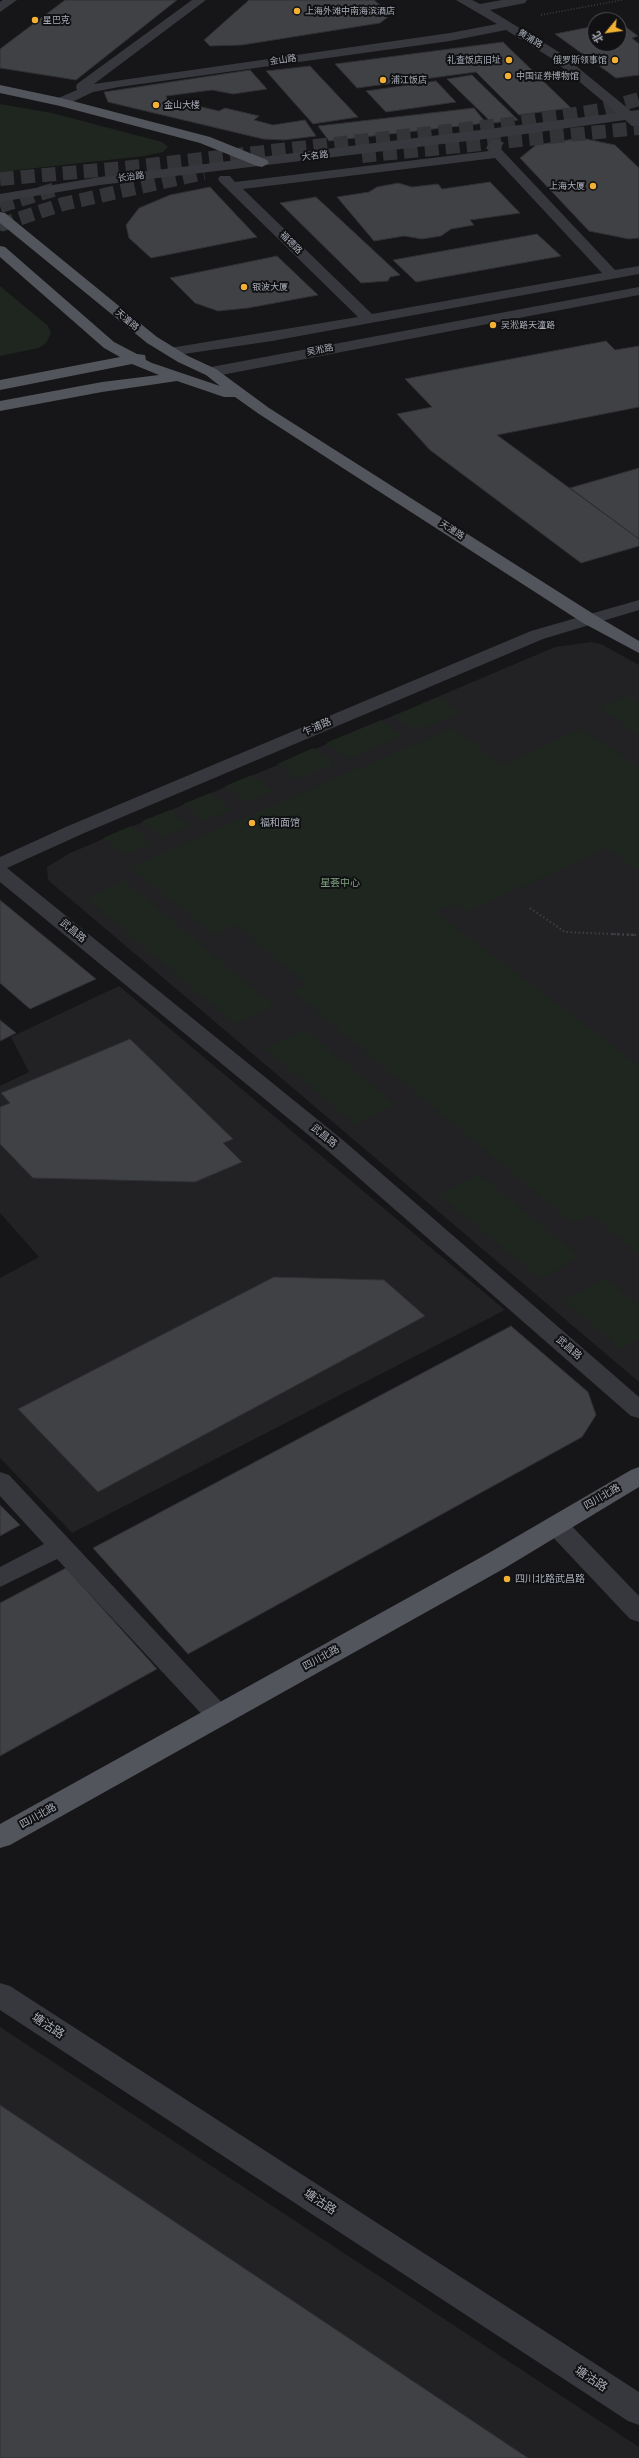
<!DOCTYPE html>
<html>
<head>
<meta charset="utf-8">
<style>
	body { margin:0 }
	#map { position:relative; width:639px; height:2458px; overflow:hidden; background:#161618; font-family:Montserrat,"Noto Sans SC",sans-serif }
	canvas { display:block }
	.north { position:absolute; left:587px; top:12px; width:40px; height:40px; box-sizing:border-box; background:#111113; border:1px solid #4d4f55; border-radius:50%; rotate:241deg; font-size:11px; font-weight:700; line-height:16px; text-align:center; color:#a8adb8 }
	.north::after { content:''; display:block; margin:auto; width:14px; height:18px; background:#f2b134; clip-path:polygon(50% 0,100% 100%,50% 72%,0 100%) }
</style>
</head>
<body>
<div id="map">
<canvas width="639" height="2458"></canvas>
<div class="north">北</div>
</div>
<script>
const g = document.querySelector('canvas').getContext('2d');
g.lineJoin = 'round';
function paint(path, color) { g.fillStyle = color; g.fill(path, 'evenodd'); }
const toPath = rows => new Path2D(rows.map(r => 'M' + r).join(''));
function trace(path, color, width, dash) { g.strokeStyle = color; g.lineWidth = width; g.lineCap = dash ? 'butt' : 'round'; g.setLineDash(dash || []); g.stroke(path); }
function drawText(font, color, halo, rows, align = 'center') {
  g.font = font + ' Montserrat,"Noto Sans SC",sans-serif'; g.lineWidth = 4; g.setLineDash([]); g.textBaseline = 'middle'; g.strokeStyle = halo; g.fillStyle = color; for (const [text, x, y, turn = 0] of rows) {
    g.save(); g.translate(x, y); g.rotate((+turn || 0) * Math.PI / 180); g.textAlign = isNaN(turn) ? turn : align; if (halo) g.strokeText(text, 0, 0); g.fillText(text, 0, 0); g.restore();
  }
}
const built = toPath([
	[591,642,601,644,639,665,639,1382,48,880,47,867,70,853,555,647],
	[119,986,505,1310,72,1533,0,1458,0,1278,39,1257,0,1213,0,1086,29,1072,11,1037],
	[0,2027,639,2447,639,2458,0,2458]
]);
const green = toPath([
	[0,104,52,113,162,142,168,147,163,152,144,156,0,172],
	[0,286,48,326,51,333,46,343,39,348,0,356],
	[627,695,639,703,639,735,599,708],
	[440,697,460,713,415,731,393,716],
	[381,720,402,736,348,759,326,743],
	[452,728,503,765,582,729,639,767,639,870,606,848,467,912,455,903,435,912,639,1066,639,1254,591,1214,573,1223,292,991,307,985,235,924,214,935,130,867],
	[313,748,335,764,298,779,277,764],
	[252,775,273,791,246,802,225,786],
	[210,793,231,809,204,821,183,804],
	[170,810,191,826,163,837,142,821],
	[131,826,151,843,124,855,103,838],
	[124,880,274,1006,235,1024,86,898],
	[305,1030,395,1104,355,1124,264,1048],
	[479,1174,580,1257,540,1279,438,1194],
	[605,1278,639,1306,639,1339,621,1349,563,1300]
]);
const building = toPath([
	[65,0,177,0,76,80,0,68,0,49,65,0],
	[249,0,374,0,386,10,388,17,380,23,242,45,210,46,204,40,249,0],
	[619,22,638,36,632,38,639,44,639,75,616,78,555,34,595,26,595,44,619,44,619,22],
	[503,42,571,108,519,115,476,72,357,88,335,64,503,42],
	[310,66,358,117,313,124,266,71,310,66],
	[250,70,267,89,233,94,212,90,166,96,167,99,219,111,225,108,259,116,254,120,273,125,305,120,316,136,284,140,263,139,108,102,104,92,250,70],
	[472,75,518,120,492,123,447,79,472,75],
	[436,81,456,102,386,112,366,91,436,81],
	[474,108,486,123,329,141,318,126,474,108],
	[581,138,615,145,639,168,639,238,629,239,589,231,520,158,536,145,581,138],
	[490,182,520,213,470,220,474,225,451,229,441,236,422,239,404,236,374,241,337,197,369,192,377,187,398,183,412,187,438,184,442,189,490,182],
	[210,187,257,237,151,258,129,238,126,225,139,208,170,195,210,187],
	[316,197,400,275,390,277,388,281,361,283,280,203,316,197],
	[537,234,561,256,416,282,393,260,537,234],
	[277,256,318,295,248,308,218,311,195,303,170,278,277,256],
	[606,341,615,350,639,346,639,407,497,435,639,539,639,546,581,563,430,450,397,414,432,407,405,379,606,341],
	[639,468,639,539,570,488,639,468],
	[0,900,96,979,30,1009,0,983,0,900],
	[0,1020,16,1033,0,1041,0,1020],
	[130,1039,233,1139,223,1143,242,1162,195,1182,33,1178,0,1144,0,1107,10,1103,1,1093,130,1039],
	[274,1277,384,1280,425,1316,98,1492,18,1409,274,1277],
	[511,1326,588,1392,596,1415,582,1437,188,1654,93,1548,511,1326],
	[0,1505,20,1525,0,1536,0,1505],
	[66,1568,157,1669,0,1756,0,1603,66,1568],
	[0,2105,528,2458,0,2458,0,2105]
]);
const majorTunnel = toPath([
	[362,156,639,128],
	[0,179,123,168,509,124,601,110,639,99],
	[0,206,56,189],
	[0,225,63,204,204,173]
]);
const pathFar2 = toPath([
	[541,15,622,0]
]);
const pathFar1 = toPath([
	[530,908,565,932,636,935]
]);
const path = toPath([
	[612,934,637,935]
]);
const minor = toPath([
	[3,0,17,0,0,12,0,2,3,0],
	[192,0,206,0,94,84,450,33,497,24,456,0,472,0,480,4,502,0,527,0,525,3,490,10,559,52,631,111,639,110,639,126,632,126,625,120,518,135,100,185,0,202,0,194,100,177,617,113,551,58,506,30,450,41,119,87,93,92,66,105,56,105,55,102,56,99,77,90,76,87,77,84,192,0],
	[497,139,504,143,500,148,615,270,639,266,639,274,272,341,170,356,163,352,170,348,358,317,220,182,218,179,220,176,230,176,235,182,489,151,486,148,488,145,492,140,497,139],
	[495,158,602,273,372,314,243,189,495,158],
	[11,220,18,224,16,227,0,231,0,223,11,220],
	[639,287,639,295,211,377,203,372,211,367,639,287],
	[639,600,639,610,543,639,82,834,7,868,344,1141,639,1397,639,1418,631,1416,328,1151,0,882,0,857,68,826,531,631,639,600],
	[0,1472,9,1475,227,1708,231,1715,227,1722,218,1725,209,1722,57,1559,0,1587,0,1567,44,1544,0,1496,0,1472],
	[557,1517,566,1520,639,1596,639,1622,630,1619,548,1532,545,1526,548,1520,557,1517],
	[0,1983,10,1986,639,2392,639,2425,628,2421,0,2010,0,1983]
]);
const major = toPath([
	[0,85,61,98,210,137,267,160,269,163,262,167,257,166,200,143,60,106,0,93,0,85],
	[0,212,5,213,157,337,188,356,216,369,269,408,595,615,639,641,639,653,583,623,259,414,235,397,224,397,177,381,102,392,0,411,0,401,102,382,159,375,132,364,0,390,0,380,120,357,104,348,0,257,0,246,5,247,114,342,137,354,145,355,146,360,152,363,220,386,206,375,178,362,147,343,0,223,0,212],
	[639,1467,639,1487,505,1568,10,1845,0,1848,0,1824,487,1554,631,1470,639,1467]
]);
const markers = [
	[297,11,4,"#f2b134"],
	[35,20,4,"#f2b134"],
	[509,60,4,"#f2b134"],
	[615,60,4,"#f2b134"],
	[508,76,4,"#f2b134"],
	[383,80,4,"#f2b134"],
	[156,105,4,"#f2b134"],
	[593,186,4,"#f2b134"],
	[244,287,4,"#f2b134"],
	[493,325,4,"#f2b134"],
	[252,823,4,"#f2b134"],
	[507,1579,4,"#f2b134"]
];
const farPoinames = [
	["上海外滩中南海滨酒店",305,11],
	["星巴克",43,20],
	["礼查饭店旧址",501,60,"right"],
	["俄罗斯领事馆",607,60,"right"],
	["中国证券博物馆",516,76],
	["浦江饭店",391,80],
	["金山大楼",164,105],
	["上海大厦",585,186,"right"],
	["银波大厦",252,287],
	["吴淞路天潼路",501,325]
];
const farStreetnames = [
	["黄浦路",530,39,32],
	["金山路",283,60,-8],
	["大名路",315,156,-7],
	["长治路",131,177,-7],
	["福德路",291,243,45],
	["天潼路",127,320,40],
	["吴淞路",320,350,-11],
	["天潼路",452,530,33]
];
const streetNames = [
	["乍浦路",317,727,-23],
	["武昌路",73,931,39],
	["武昌路",324,1136,39],
	["武昌路",569,1348,41],
	["四川北路",602,1497,-30],
	["四川北路",321,1658,-29],
	["四川北路",38,1816,-29]
];
const poiNames = [
	["福和面馆",260,823],
	["四川北路武昌路",515,1579]
];
const parkNames = [
	["星荟中心",340,883]
];
const nearStreetnames = [
	["塘沽路",48,2026,33],
	["塘沽路",320,2202,33],
	["塘沽路",591,2379,33]
];
paint(built, '#222225');
paint(green, '#1e261f');
paint(building, '#404145');
trace(building, '#303034', 1);
trace(majorTunnel, '#333438', 14, [14, 7]);
trace(pathFar2, '#3d3f44', 1.5, [1, 2]);
trace(pathFar1, '#3d3f44', 2, [1.5, 2.5]);
trace(path, '#3d3f44', 2.5, [2, 3]);
paint(minor, '#37383d');
paint(major, '#53555c');
for (const [x, y, r, color] of markers) { const dot = new Path2D(); dot.arc(x, y, r, 0, 2 * Math.PI); g.fillStyle = color; g.fill(dot); trace(dot, '#111113', 1.5); }
drawText('9px', '#a8adb8', '#111113', farPoinames, 'left');
drawText('9px', '#a8adb8', '#111113', farStreetnames);
drawText('10px', '#a8adb8', '#111113', streetNames);
drawText('10px', '#a8adb8', '#111113', poiNames, 'left');
drawText('10px', '#7fa381', '#111113', parkNames);
drawText('12px', '#a8adb8', '#111113', nearStreetnames);
</script>
</body>
</html>
